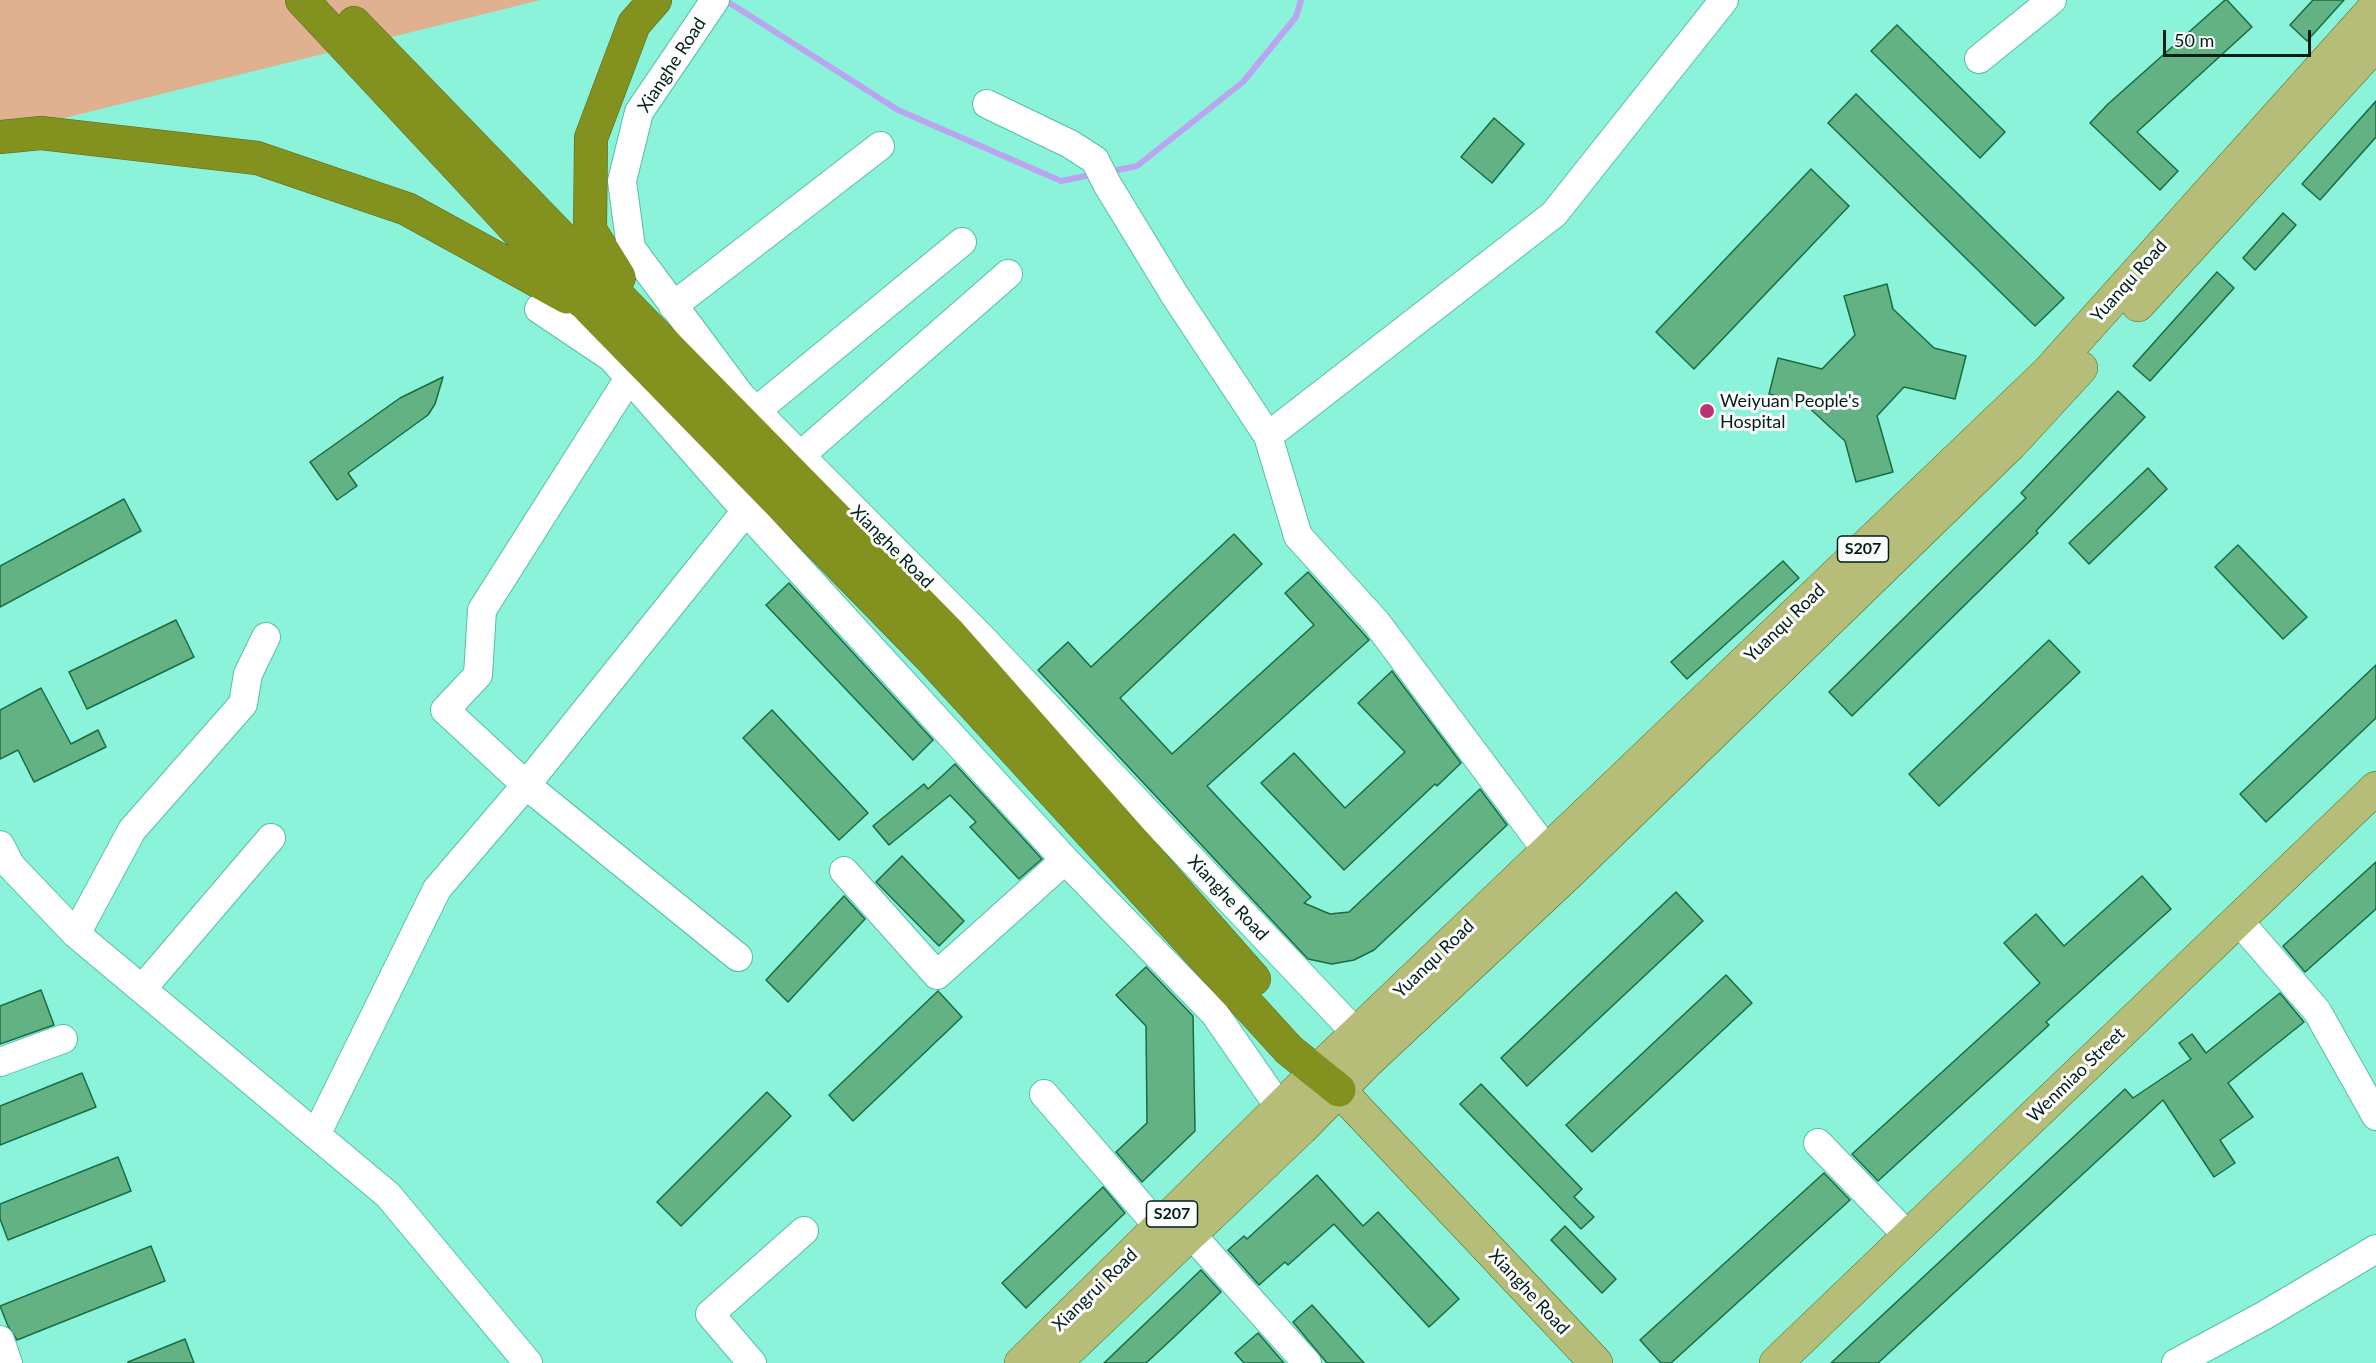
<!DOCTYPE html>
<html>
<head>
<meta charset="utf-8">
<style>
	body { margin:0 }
	#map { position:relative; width:2376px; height:1363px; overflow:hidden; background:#8bf3da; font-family:Lato,sans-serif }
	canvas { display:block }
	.scale { position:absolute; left:2163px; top:30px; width:148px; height:27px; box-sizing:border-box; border:3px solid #001e18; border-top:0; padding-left:8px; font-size:18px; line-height:21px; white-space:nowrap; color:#001e18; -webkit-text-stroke:4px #fdfdfd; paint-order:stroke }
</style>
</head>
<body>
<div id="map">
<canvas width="2376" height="1363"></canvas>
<div class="scale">50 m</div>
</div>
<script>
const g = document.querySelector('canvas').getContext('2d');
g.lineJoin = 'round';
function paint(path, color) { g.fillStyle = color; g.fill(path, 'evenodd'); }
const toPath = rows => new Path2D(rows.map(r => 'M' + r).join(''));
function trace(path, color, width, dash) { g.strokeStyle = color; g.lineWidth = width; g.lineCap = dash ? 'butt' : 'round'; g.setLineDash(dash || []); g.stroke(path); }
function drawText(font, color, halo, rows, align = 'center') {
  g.font = font + ' Lato,sans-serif'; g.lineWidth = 6; g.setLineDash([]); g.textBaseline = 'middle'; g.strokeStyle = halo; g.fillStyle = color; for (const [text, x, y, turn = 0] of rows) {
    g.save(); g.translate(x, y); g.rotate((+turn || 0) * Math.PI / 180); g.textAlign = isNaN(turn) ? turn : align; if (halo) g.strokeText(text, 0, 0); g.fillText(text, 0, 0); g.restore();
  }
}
const green = toPath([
	[0,0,541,0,0,134]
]);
const stream = toPath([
	[725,0,898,110,1061,181,1095,174],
	[1108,172,1137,166,1243,82,1296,17,1301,0]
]);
const building = toPath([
	[2225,0,2227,0,2252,27,2137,132,2178,171,2160,190,2090,123,2108,104,2225,0],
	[2313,0,2344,0,2307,41,2290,25,2313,0],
	[1897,25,2005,132,1980,158,1871,51,1897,25],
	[1856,94,2064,298,2035,326,1828,123,1856,94],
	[2376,101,2376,137,2320,200,2302,184,2376,101],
	[1494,118,1524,144,1492,183,1461,157,1494,118],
	[1811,169,1849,206,1694,369,1656,332,1811,169],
	[2283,213,2296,225,2255,270,2243,258,2283,213],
	[2217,272,2234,288,2150,381,2133,366,2217,272],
	[1887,284,1893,309,1934,348,1966,356,1955,399,1904,387,1877,416,1893,472,1856,482,1845,441,1804,403,1769,394,1778,358,1822,369,1855,335,1844,296,1887,284],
	[443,377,435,404,428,415,348,473,357,486,337,500,310,462,400,398,443,377],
	[2118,391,2145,417,2036,531,2038,533,1852,716,1829,692,2026,498,2021,493,2118,391],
	[2148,468,2167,489,2089,564,2069,543,2148,468],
	[124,499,141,531,0,607,0,566,124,499],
	[1234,534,1262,564,1120,698,1172,754,1314,625,1285,593,1308,572,1363,633,1369,640,1207,786,1311,897,1304,903,1330,914,1349,912,1480,789,1507,825,1374,950,1354,960,1332,964,1308,959,1038,670,1068,642,1091,667,1234,534],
	[2238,545,2307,617,2283,639,2215,567,2238,545],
	[1783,561,1799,578,1687,679,1671,662,1783,561],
	[789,583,933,740,913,760,766,605,789,583],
	[176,620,194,657,87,709,69,672,176,620],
	[2049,640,2080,672,1939,806,1909,774,2049,640],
	[2376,665,2376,718,2266,822,2240,794,2376,665],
	[1392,671,1461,763,1437,786,1435,784,1344,870,1261,783,1294,753,1345,808,1405,752,1358,703,1392,671],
	[41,688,71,744,98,730,106,747,34,782,18,750,0,759,0,710,41,688],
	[772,710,868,813,839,840,743,738,772,710],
	[955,764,1042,859,1019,879,970,827,976,822,950,795,889,845,873,826,924,784,928,789,955,764],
	[902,856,964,921,939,946,876,882,902,856],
	[2376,862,2376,909,2305,972,2283,946,2376,862],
	[2142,876,2171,909,2046,1022,2049,1025,1878,1181,1852,1154,2040,983,2004,943,2036,914,2064,946,2142,876],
	[1676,892,1703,921,1527,1086,1501,1058,1676,892],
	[844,896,865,919,788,1002,766,980,844,896],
	[1146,967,1193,1016,1195,1131,1142,1182,1116,1152,1147,1123,1146,1026,1116,995,1146,967],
	[1726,975,1752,1003,1592,1152,1566,1125,1726,975],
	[41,990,54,1025,0,1044,0,1006,41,990],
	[938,991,962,1017,853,1121,829,1095,938,991],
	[2280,993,2304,1022,2228,1083,2253,1117,2220,1140,2235,1163,2214,1177,2163,1100,1878,1363,1831,1363,2125,1089,2133,1098,2191,1059,2179,1043,2192,1034,2206,1053,2280,993],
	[82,1073,96,1107,0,1145,0,1106,82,1073],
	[1481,1084,1582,1189,1574,1197,1594,1217,1581,1229,1460,1104,1481,1084],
	[767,1092,791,1116,681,1226,657,1202,767,1092],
	[118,1157,131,1191,8,1240,0,1219,0,1204,118,1157],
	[1824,1173,1850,1200,1671,1363,1661,1363,1640,1340,1824,1173],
	[1317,1175,1363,1226,1378,1212,1459,1299,1429,1327,1334,1224,1288,1265,1285,1262,1259,1285,1228,1250,1244,1236,1247,1239,1317,1175],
	[1103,1187,1125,1213,1026,1308,1002,1283,1103,1187],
	[1565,1226,1616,1279,1602,1293,1551,1240,1565,1226],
	[151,1246,165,1281,17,1340,8,1326,0,1306,151,1246],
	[1201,1270,1221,1292,1173,1338,1146,1363,1104,1363,1201,1270],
	[1312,1305,1364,1363,1327,1363,1293,1322,1312,1305],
	[1258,1333,1284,1363,1244,1363,1235,1353,1258,1333],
	[185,1339,194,1363,128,1363,128,1362,185,1339]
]);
const minor = toPath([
	[715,0,639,112,622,181,631,248,741,396,981,637,1356,1033],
	[1979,59,2052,0],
	[987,104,1070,144,1095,160,1107,184,1174,294,1268,436,1298,536,1376,622,1547,851],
	[673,306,880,146],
	[539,309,612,358,746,511,1065,860,1215,1014,1280,1108],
	[629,378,482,610,478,675,445,710,526,785,738,957],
	[756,411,962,242],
	[1268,436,1554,214,1724,0],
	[801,455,1008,274],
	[0,845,11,866,76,934,388,1195,528,1363],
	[844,871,937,975,1065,860],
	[2238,920,2317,1011,2376,1116],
	[76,934,132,830,243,704,248,674,266,637],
	[142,989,271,838],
	[0,1062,63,1039],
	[1044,1094,1159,1227],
	[316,1135,437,889,526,785,746,511],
	[1818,1143,1908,1236],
	[1190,1233,1307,1363],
	[0,1340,8,1363],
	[752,1363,710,1314,804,1231],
	[2176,1363,2265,1315,2376,1249]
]);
const major = toPath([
	[2138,305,2376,44],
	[1339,1090,1596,1363],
	[1021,1363,1323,1065,2047,373,2376,6],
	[1055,1363,1301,1129,1367,1062,1569,873,2011,444,2081,368],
	[1776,1363,2376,788]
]);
const highway = toPath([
	[302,0,592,311,930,657,1289,1050,1339,1090],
	[354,23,653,332,948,632,1254,979],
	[0,137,41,133,257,158,407,209,567,297],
	[619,277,590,230,591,138,634,24,655,0]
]);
const markers = [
	[1707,411,8,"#ba3271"]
];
const shields = [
	[1863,549,51],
	[1172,1214,51]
];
const shieldNames = [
	["S207",1863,549],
	["S207",1172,1214]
];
const streetNames = [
	["Xianghe Road",672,65,-57],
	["Yuanqu Road",2129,281,-48],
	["Xianghe Road",892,547,45],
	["Yuanqu Road",1785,623,-44],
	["Xianghe Road",1228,898,47],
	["Yuanqu Road",1434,959,-44],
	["Wenmiao Street",2076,1075,-44],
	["Xiangrui Road",1095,1290,-44],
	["Xianghe Road",1529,1292,47]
];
const poiNames = [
	["Weiyuan People's",1720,401],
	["Hospital",1720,422]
];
paint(green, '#dfb191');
trace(stream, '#baa6f0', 6);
paint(building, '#62b283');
trace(building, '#186d43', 1.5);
trace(minor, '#56bfa8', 30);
trace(major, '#55691c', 34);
trace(highway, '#55691c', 34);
trace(minor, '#fff', 28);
trace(major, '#b5bd78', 33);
trace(highway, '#83911e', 33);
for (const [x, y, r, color] of markers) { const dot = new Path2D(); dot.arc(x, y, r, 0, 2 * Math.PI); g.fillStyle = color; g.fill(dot); trace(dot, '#fdfdfd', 2); }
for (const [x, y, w] of shields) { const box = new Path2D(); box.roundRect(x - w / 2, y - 13, w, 26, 4.5); g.fillStyle = '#fdfdfd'; g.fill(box); trace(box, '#001e18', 1.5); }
drawText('bold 16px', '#001e18', null, shieldNames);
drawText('18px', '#001e18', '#fdfdfd', streetNames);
drawText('18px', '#001e18', '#fdfdfd', poiNames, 'left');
</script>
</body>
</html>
